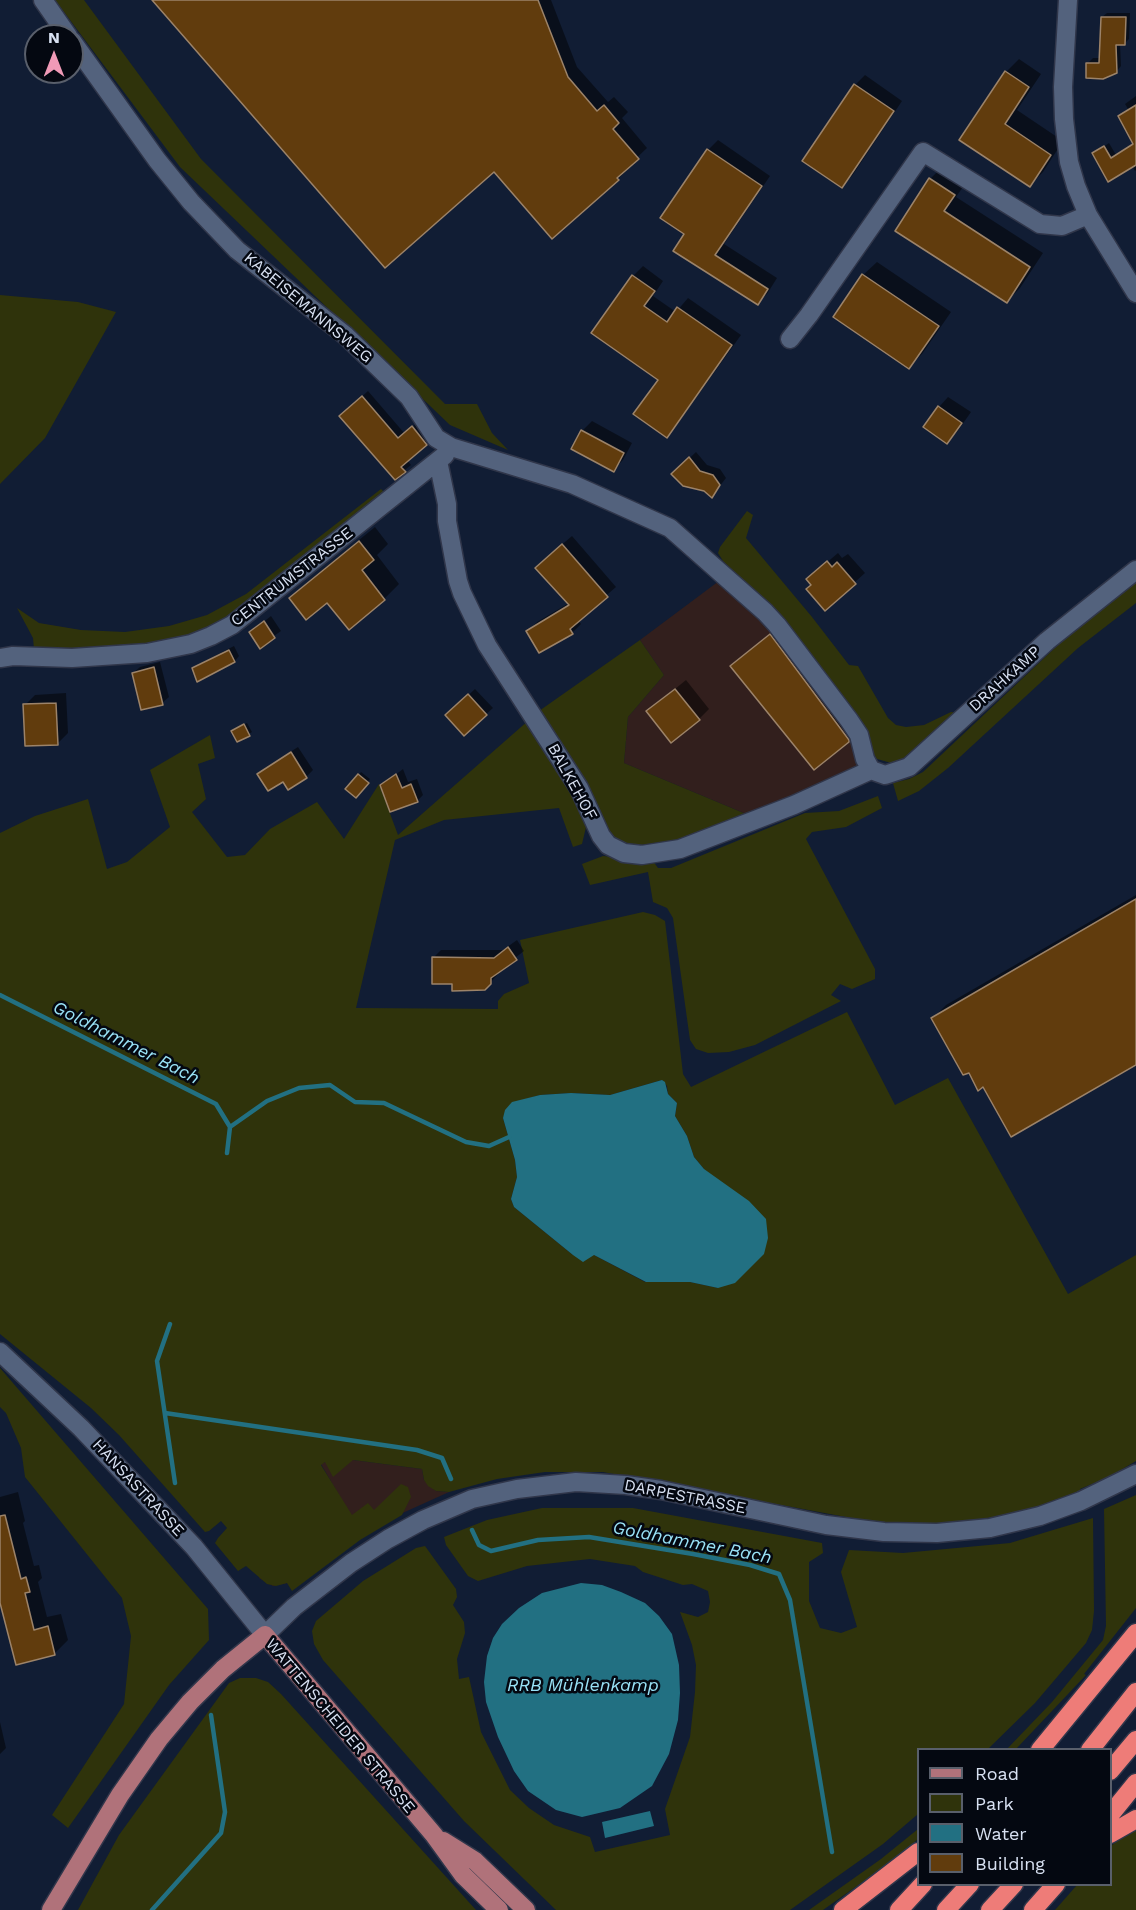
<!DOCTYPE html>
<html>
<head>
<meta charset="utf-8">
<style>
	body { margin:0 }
	#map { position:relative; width:1136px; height:1910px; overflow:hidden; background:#111d34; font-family:"Work Sans",sans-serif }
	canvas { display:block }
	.legend { position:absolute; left:917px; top:1748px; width:195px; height:138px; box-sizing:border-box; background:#040811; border:2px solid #595f6b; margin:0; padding:8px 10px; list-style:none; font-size:18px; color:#d8e1f2 }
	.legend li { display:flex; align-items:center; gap:12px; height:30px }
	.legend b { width:30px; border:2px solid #595f6b }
	.north { position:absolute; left:24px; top:24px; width:60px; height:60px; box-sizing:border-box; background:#040811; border:2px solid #595f6b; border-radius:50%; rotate:0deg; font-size:16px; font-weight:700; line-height:24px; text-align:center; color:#d8e1f2 }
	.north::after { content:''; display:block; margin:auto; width:21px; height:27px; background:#f09ab7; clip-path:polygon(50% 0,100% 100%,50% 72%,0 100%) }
</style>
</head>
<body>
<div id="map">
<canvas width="1136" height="1910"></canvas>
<ul class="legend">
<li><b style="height:8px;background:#b0727a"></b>Road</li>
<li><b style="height:16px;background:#2f330b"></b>Park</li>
<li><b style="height:16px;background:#227082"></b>Water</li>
<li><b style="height:16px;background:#613c0d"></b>Building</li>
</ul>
<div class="north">N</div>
</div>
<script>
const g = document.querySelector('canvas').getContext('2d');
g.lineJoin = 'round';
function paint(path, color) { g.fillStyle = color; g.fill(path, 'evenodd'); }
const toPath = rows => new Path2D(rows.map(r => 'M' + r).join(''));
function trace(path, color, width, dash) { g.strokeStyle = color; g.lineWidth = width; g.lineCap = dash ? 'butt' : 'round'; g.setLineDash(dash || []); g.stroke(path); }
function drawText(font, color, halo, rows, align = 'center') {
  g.font = font + ' "Work Sans",sans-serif'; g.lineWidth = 5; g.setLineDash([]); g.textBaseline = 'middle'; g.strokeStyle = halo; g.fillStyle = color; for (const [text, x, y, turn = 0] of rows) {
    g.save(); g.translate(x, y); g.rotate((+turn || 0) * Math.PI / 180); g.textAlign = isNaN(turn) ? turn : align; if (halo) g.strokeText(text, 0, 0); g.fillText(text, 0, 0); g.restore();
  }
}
const commercial = toPath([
	[719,581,772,632,856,737,859,757,858,768,776,807,746,814,624,763,628,717,664,675,640,640],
	[353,1460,422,1469,424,1480,436,1491,449,1492,396,1516,287,1583,273,1586,259,1578,344,1504,321,1464,325,1462]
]);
const green = toPath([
	[55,0,84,0,201,159,445,404,477,404,492,433,508,450,450,425,180,167],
	[0,295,78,302,116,312,45,438,0,484],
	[381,489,387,495,217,626,177,640,97,652,34,649,33,638,17,608,39,623,81,630,125,632,169,626,207,615,246,594],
	[747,511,753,515,746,538,812,617,849,665,858,666,888,718,896,725,906,727,924,725,951,712,962,713,909,758,895,764,877,759,780,616,723,561,718,553,720,547],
	[1136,582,1136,603,1078,648,948,768,919,791,898,801,893,783,909,779,923,772,1059,644,1085,621],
	[640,640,664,675,628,717,624,763,746,814,740,822,696,837,641,845,620,842,613,838,587,784,539,711],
	[529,720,587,823,582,844,573,847,559,808,444,820,395,840,356,1008,498,1009,498,1001,504,994,529,983,520,940,643,912,655,915,665,921,683,1074,691,1087,847,1012,895,1105,948,1078,1068,1294,1136,1255,1136,1461,1109,1477,1080,1489,1080,1492,1052,1503,1019,1513,963,1522,915,1524,873,1522,603,1472,545,1472,497,1479,449,1492,436,1491,428,1486,424,1480,422,1469,353,1460,333,1477,325,1462,321,1465,352,1515,368,1503,374,1510,401,1484,408,1487,411,1497,402,1515,360,1540,292,1591,287,1583,276,1586,267,1584,246,1566,238,1571,215,1543,218,1538,227,1528,221,1521,209,1531,205,1532,119,1435,91,1408,0,1334,0,833,35,816,88,799,107,869,127,862,170,827,150,770,210,735,215,758,198,764,206,799,192,812,227,857,245,855,270,829,317,802,344,839,379,784,398,835],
	[662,1080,667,1086,668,1094,677,1103,675,1116,687,1136,694,1157,704,1169,718,1288,690,1282,645,1282,594,1255,573,1255,514,1207,511,1199,517,1177,515,1160,503,1118,512,1103,540,1095,571,1093,610,1095],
	[878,796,882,808,846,827,812,832,806,839,875,969,875,979,852,989,840,984,831,995,841,1001,755,1045,729,1052,708,1053,696,1049,690,1040,673,918,667,908,653,902,648,872,590,885,582,864,603,856,653,861,658,868,671,868,805,813,839,811],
	[0,1368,208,1609,209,1640,169,1685,68,1828,52,1815,124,1704,131,1636,122,1598,25,1477,21,1448,6,1413,0,1407],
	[1136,1495,1136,1608,1084,1674,1086,1675,1016,1749,1007,1749,1052,1702,1103,1640,1106,1626,1104,1509],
	[542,1508,633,1508,822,1543,823,1553,809,1562,809,1601,820,1628,841,1633,857,1627,841,1572,849,1550,903,1553,1010,1543,1093,1518,1094,1611,1092,1630,1086,1643,1035,1703,988,1749,918,1750,918,1814,883,1844,790,1910,556,1910,464,1821,323,1660,314,1644,312,1631,316,1621,363,1581,416,1548,425,1546,456,1589,457,1597,453,1605,464,1622,465,1633,457,1659,459,1679,469,1677,481,1732,510,1790,529,1808,554,1825,590,1837,595,1852,670,1835,665,1809,690,1737,695,1692,696,1665,692,1645,680,1612,698,1617,708,1612,710,1602,708,1591,692,1584,683,1585,643,1572,635,1566,590,1559,527,1566,478,1581,468,1576,446,1545,444,1537,449,1535,487,1520],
	[240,1678,256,1678,268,1682,281,1694,476,1910,78,1910,119,1835,229,1683],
	[918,1829,918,1839,895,1859,823,1910,809,1910,881,1859],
	[1136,1830,1136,1910,1055,1910,1077,1885,1110,1884,1111,1846,1124,1835]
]);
const water = toPath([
	[662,1080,665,1082,668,1094,677,1103,675,1116,687,1136,694,1157,704,1169,749,1201,766,1219,768,1238,764,1254,735,1283,718,1288,690,1282,646,1282,594,1255,583,1262,573,1255,514,1207,511,1199,517,1177,515,1160,503,1118,505,1110,512,1102,540,1095,571,1093,610,1095],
	[581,1583,602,1585,621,1592,645,1603,659,1616,672,1634,679,1665,680,1693,678,1720,669,1754,652,1786,620,1808,582,1817,556,1810,528,1791,514,1771,498,1737,486,1702,484,1682,487,1656,493,1638,502,1624,519,1608,542,1593],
	[650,1811,654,1826,605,1838,602,1822]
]);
const shadow = toPath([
	[154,0,551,0,577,67,608,102,614,97,628,112,622,118,647,148,626,168,628,169,618,179,552,237,494,170],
	[1107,13,1130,13,1129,39,1124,44,1120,44,1121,66,1116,72,1088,63,1093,58,1101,58,1102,17],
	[1019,59,1041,74,1017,110,1063,141,1043,172,1030,185,961,140,1006,72],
	[865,75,902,101,852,176,842,186,855,85],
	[1136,96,1136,170,1135,171,1132,166,1093,154,1109,143,1116,155,1135,143,1119,116,1128,109,1125,104],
	[718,140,770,176,724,244,777,278,767,294,757,303,686,234,708,150],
	[943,166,967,181,956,197,1043,253,1020,288,1007,301,897,230,930,179],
	[877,262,951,312,922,354,909,367,863,275],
	[643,266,663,281,653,296,676,312,688,298,741,335,676,426,666,436,660,380,633,276],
	[368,391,405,434,419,421,432,437,407,460,411,465,395,478,347,410],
	[948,397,971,412,957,432,947,442,939,407],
	[592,421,632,443,623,460,613,470,582,431],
	[696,452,707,465,720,469,726,478,712,496,673,474],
	[375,527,388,544,377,555,399,584,384,599,327,601,291,598,306,583],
	[572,536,616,587,578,620,581,624,572,633,540,651,528,631,537,622,569,603,545,559],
	[838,553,842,558,848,554,865,573,825,609,813,584,818,570],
	[271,616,281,631,260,646,251,632],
	[783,622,861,728,848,741,732,666],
	[234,646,239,656,235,661,194,669,199,664],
	[160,662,169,697,162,703,133,673,140,667],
	[686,680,709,709,699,719,648,711],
	[475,689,493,708,464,734,447,715],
	[66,693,68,733,58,743,25,705,35,695],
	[247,723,252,732,249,734,236,728],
	[298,747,313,770,306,777,288,788,283,780,259,774,265,768],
	[403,769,408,782,417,779,423,795,417,801,382,785],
	[361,772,370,779,356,796,347,789],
	[1136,895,1136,1063,983,1085,969,1071,933,1018,946,1005],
	[517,940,524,951,498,971,498,974,485,989,453,982,433,958,441,950,503,950],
	[18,1492,25,1521,23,1523,34,1566,39,1565,42,1578,38,1582,47,1617,61,1614,68,1640,54,1654,0,1597,0,1497],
	[0,1722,6,1748,0,1754]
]);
const stream = toPath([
	[0,995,216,1104,230,1127,227,1153],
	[230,1127,267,1101,299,1088,330,1085,355,1102,384,1103,466,1142,489,1146,509,1137],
	[170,1324,157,1361,175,1483],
	[165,1413,417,1450,442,1458,451,1479],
	[472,1530,479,1545,491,1551,538,1540,589,1537,693,1554,750,1565,779,1574,790,1600,832,1852],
	[152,1910,221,1833,225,1812,211,1715]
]);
const building = toPath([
	[152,0,538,0,568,77,597,111,604,105,619,123,613,129,639,159,617,178,619,180,552,239,494,172,385,268,152,0],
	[1101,17,1126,17,1125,45,1116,45,1117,73,1103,79,1086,78,1086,63,1099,63,1101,17],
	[1005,71,1029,87,1005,124,1051,155,1030,187,959,140,1005,71],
	[854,84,894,111,842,188,802,161,854,84],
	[1136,105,1136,165,1108,182,1092,153,1104,146,1111,158,1133,144,1118,116,1136,105],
	[707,149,762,186,715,255,768,289,758,305,673,251,684,234,660,218,707,149],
	[929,178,955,195,944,211,1030,267,1007,303,895,231,929,178],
	[862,274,939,326,909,369,833,317,862,274],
	[632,275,655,291,644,306,667,322,677,307,732,345,667,438,633,414,658,380,591,333,632,275],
	[362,396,398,438,412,426,427,445,401,467,406,472,395,480,339,416,362,396],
	[938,406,962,423,947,444,923,427,938,406],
	[581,430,624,453,614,472,571,449,581,430],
	[689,457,700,471,713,475,720,485,712,498,704,491,683,486,671,474,689,457],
	[359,541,374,560,362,570,385,600,349,630,327,603,306,620,289,598,359,541],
	[562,544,608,597,570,629,573,634,539,653,526,631,569,605,535,568,562,544],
	[827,561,832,567,837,562,856,584,825,611,806,589,811,585,806,579,827,561],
	[264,621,275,638,260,649,249,632,264,621],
	[770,634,849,740,849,742,814,770,730,666,770,634],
	[229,650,235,662,197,682,192,668,229,650],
	[154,667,163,705,141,710,132,673,154,667],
	[675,689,700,720,671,743,646,711,675,689],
	[468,694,487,715,464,736,445,715,468,694],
	[56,703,58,745,25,746,23,704,56,703],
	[244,724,250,736,237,742,231,731,244,724],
	[291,752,307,778,288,790,283,782,268,791,257,774,291,752],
	[358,774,369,783,356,798,345,789,358,774],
	[396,774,402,788,411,784,418,802,390,812,380,785,396,774],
	[1136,899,1136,1065,1011,1137,983,1087,978,1091,969,1073,963,1075,931,1018,1136,899],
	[508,947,517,960,491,978,491,984,485,990,452,991,452,984,432,984,432,957,494,958,508,947],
	[5,1515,21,1579,26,1577,30,1592,25,1593,34,1630,48,1626,55,1655,16,1665,0,1603,0,1516,5,1515]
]);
const minor = toPath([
	[43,0,68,36],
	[1068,0,1063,87,1064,119,1069,162,1076,186,1088,215,1136,293],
	[72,41,157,160,191,202,237,250,345,335,409,397,436,438,451,447,572,484,670,528,765,612,777,625,849,720,859,735,865,759,871,770],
	[790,339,809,315,923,152,1040,224,1062,226,1088,215],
	[438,461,447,504,447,521,458,581,462,593,487,645,579,788,601,836,608,845,624,853,642,855,680,849,794,805,871,770],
	[0,658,13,656,72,658,147,653,191,644,211,636,232,625,445,455],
	[871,770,885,775,909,767,1047,641,1136,570],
	[0,1352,81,1428,194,1547,265,1635,294,1607,351,1563,388,1539,423,1520,472,1499,517,1489,576,1482,626,1485,661,1490,826,1525,884,1532,937,1533,990,1528,1040,1516,1081,1501,1136,1474]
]);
const major = toPath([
	[443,1841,475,1861,526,1910],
	[51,1910,120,1795,159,1739,190,1702,223,1669,265,1635,434,1835,463,1875,499,1910]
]);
const highway = toPath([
	[1040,1750,1136,1633],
	[1090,1750,1136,1692],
	[1110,1771,1136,1740],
	[1110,1815,1136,1783],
	[1110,1834,1136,1819],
	[843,1910,918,1852],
	[899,1910,923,1884],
	[946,1910,970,1884],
	[990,1910,1014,1884],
	[1033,1910,1056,1884]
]);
const streetNames = [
	["KABEISEMANNSWEG",308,308,40],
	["CENTRUMSTRASSE",292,577,-38],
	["DRAHKAMP",1005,679,-42],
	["BALKEHOF",572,782,61],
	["HANSASTRASSE",138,1488,47],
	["DARPESTRASSE",685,1497,11],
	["WATTENSCHEIDER STRASSE",340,1726,50]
];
const waterNames = [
	["Goldhammer Bach",126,1043,27],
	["Goldhammer Bach",692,1543,11],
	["RRB Mühlenkamp",583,1686]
];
paint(commercial, '#321f1d');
paint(green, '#2f330b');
paint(water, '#227082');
paint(shadow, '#0007');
trace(stream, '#227082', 4.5);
paint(building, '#613c0d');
trace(building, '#9c8369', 1.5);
trace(minor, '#30364a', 21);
trace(major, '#30364a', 21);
trace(highway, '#30364a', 21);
trace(minor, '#53627d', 18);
trace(major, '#b0727a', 18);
trace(highway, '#ee7c78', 18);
drawText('16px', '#d8e1f2', '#040811', streetNames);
drawText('italic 18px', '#99e2f6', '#040811', waterNames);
</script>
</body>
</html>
